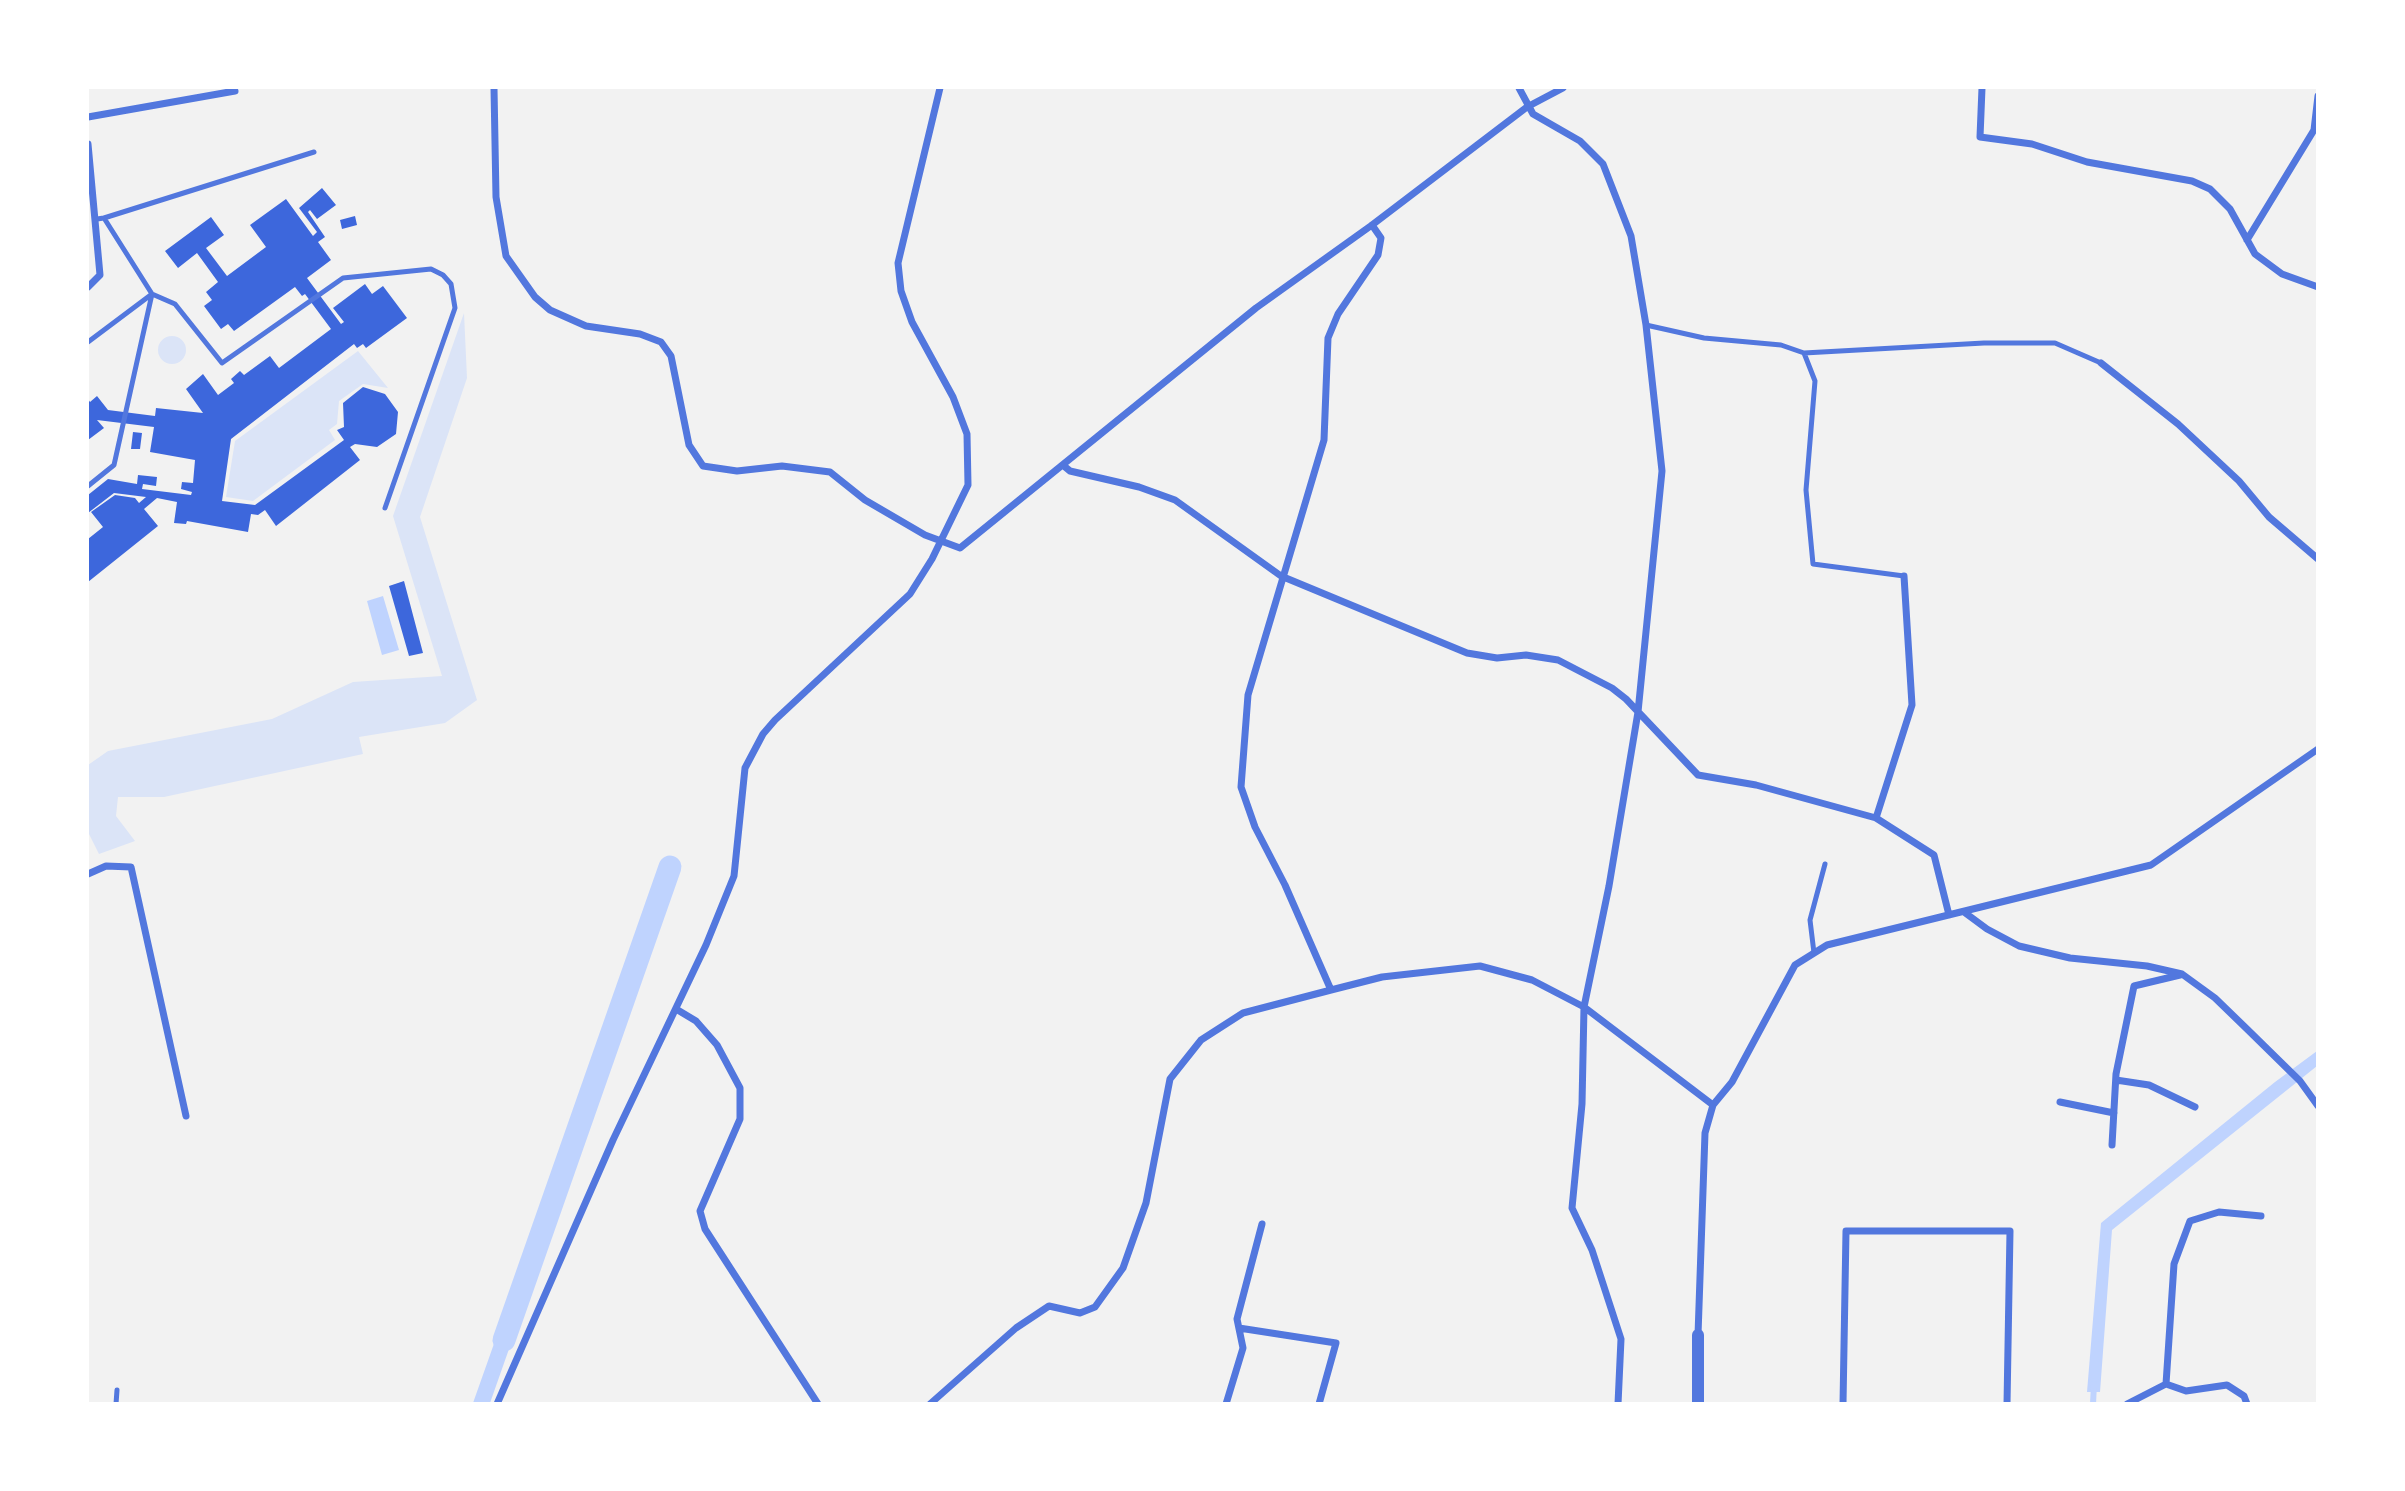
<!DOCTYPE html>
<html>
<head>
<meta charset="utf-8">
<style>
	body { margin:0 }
	#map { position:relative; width:2405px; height:1491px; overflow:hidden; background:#f2f2f2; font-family:Figtree,sans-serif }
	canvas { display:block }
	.frame { position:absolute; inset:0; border:89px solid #fff; pointer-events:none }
</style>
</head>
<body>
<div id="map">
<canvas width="2405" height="1491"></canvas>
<div class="frame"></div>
</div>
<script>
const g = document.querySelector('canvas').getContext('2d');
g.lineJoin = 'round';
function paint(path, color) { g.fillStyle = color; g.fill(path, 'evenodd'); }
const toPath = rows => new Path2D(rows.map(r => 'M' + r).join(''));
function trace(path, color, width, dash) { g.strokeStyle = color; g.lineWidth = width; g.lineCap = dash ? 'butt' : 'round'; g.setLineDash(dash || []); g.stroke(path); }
const green = toPath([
	[464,313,467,378,420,517,477,700,445,723,359,737,363,754,164,797,118,797,116,816,135,841,99,854,88,832,88,765,108,751,272,719,353,682,442,676,393,516],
	'158 350a14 14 0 1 1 28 0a14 14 0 1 1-28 0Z',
	[358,351,388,388,363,384,339,401,337,424,329,430,335,440,253,501,226,497,235,441]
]);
const water = toPath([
	[383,596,399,650,382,655,367,601],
	[2317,1051,2317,1066,2112,1230,2100,1392,2087,1392,2101,1223,2275,1082],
	[507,1307,522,1312,490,1403,473,1403]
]);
const stream = toPath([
	[2093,1404,2094,1384]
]);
const canal = toPath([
	[504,1340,670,867]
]);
const building = toPath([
	[322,188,336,205,317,219,310,210,308,212,325,237,318,242,331,260,307,278,341,324,344,322,333,308,365,284,372,294,383,286,407,318,366,348,363,344,357,348,354,344,231,439,222,501,255,505,344,440,337,430,344,427,343,403,363,387,385,394,398,412,396,434,377,447,355,444,350,447,360,460,276,526,265,510,258,515,251,514,248,532,187,521,186,524,174,523,177,502,157,498,144,509,158,526,88,582,88,539,103,527,91,512,115,495,135,498,139,503,146,497,114,493,88,513,88,495,108,479,137,484,138,475,157,477,156,486,143,484,142,489,191,495,192,492,181,489,182,482,193,483,195,460,150,452,154,427,97,420,104,428,88,440,88,399,90,402,97,396,108,410,155,416,156,408,203,413,186,389,203,374,218,395,234,383,231,379,240,371,244,375,270,356,279,368,331,329,305,294,302,296,295,287,234,331,228,324,221,329,204,306,212,300,206,292,218,282,197,253,178,268,165,251,211,217,224,235,206,248,227,276,266,247,250,225,286,199,313,236,317,232,299,208],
	[355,216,357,225,342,229,340,220],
	[133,432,142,433,140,449,131,449],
	[404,581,423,653,409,656,389,586]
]);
const service = toPath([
	[104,218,314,152],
	[97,219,104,218,152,294,175,304,222,363,343,278,431,269,443,275,451,284,455,308,385,508],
	[1646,325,1704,338,1781,345,1804,353,1815,381,1806,490,1813,564,1904,576],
	[88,342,152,294],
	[1804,353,1984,343,2055,343,2101,363],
	[88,486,114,465,152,294],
	[1814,953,1810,920,1825,864],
	[116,1404,117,1390]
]);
const minor = toPath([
	[494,88,496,197,506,256,535,297,550,310,586,326,640,334,661,342,671,356,689,445,703,466,737,471,782,466,830,472,865,500,925,535,960,548,1256,308,1372,225,1527,107,1563,88],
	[1519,88,1533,114,1580,141,1603,164,1631,236,1646,325,1662,471,1638,712,1609,886,1584,1007,1713,1105],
	[1982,88,1980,137,2032,144,2087,162,2192,181,2210,189,2230,209,2255,254,2282,274,2318,287],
	[88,117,235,91,234,88],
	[88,144,100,275,88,287],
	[1372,225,1381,238,1378,255,1338,314,1328,338,1324,440,1248,695,1241,787,1255,827,1285,885,1331,990,1382,977,1480,966,1532,980,1584,1007,1582,1104,1572,1208,1592,1250,1621,1339,1618,1404],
	[2247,240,2314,130,2318,96],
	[2101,363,2178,424,2239,481,2269,517,2318,559],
	[1064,466,1070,471,1139,487,1175,500,1281,576,1467,653,1497,658,1526,655,1558,660,1612,688,1626,699,1698,775,1756,785,1876,818,1934,855,1949,915],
	[1876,818,1912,705,1904,576],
	[88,874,106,866,131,867,186,1116],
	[1964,912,1987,929,2019,946,2070,958,2147,966,2182,974,2215,998,2248,1030,2300,1081,2318,1106],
	[676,1009,696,1021,717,1045,740,1088,740,1119,700,1211,705,1229,818,1404],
	[2116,1080,2149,1085,2195,1107],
	[2060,1102,2114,1113],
	[2112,1145,2116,1074,2134,986,2180,975],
	[1239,1328,1336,1343,1319,1404],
	[1698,1335,1705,1133,1713,1105,1732,1082,1795,965,1827,945,2151,865,2318,749],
	[2166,1384,2174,1264,2190,1221,2219,1212,2261,1216],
	[497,1404,613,1140,706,945,734,876,745,768,763,734,775,720,910,594,932,559,968,485,967,434,953,397,912,322,901,291,898,263,940,88],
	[930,1404,1016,1328,1049,1306,1080,1313,1095,1307,1123,1268,1146,1203,1170,1079,1201,1040,1243,1013,1331,990],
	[1226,1404,1243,1348,1237,1319,1262,1224],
	[1843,1404,1846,1231,2010,1231,2007,1404],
	[2127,1404,2166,1384,2186,1391,2227,1385,2244,1396,2247,1404]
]);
const tertiary = toPath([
	[1698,1404,1698,1335]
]);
paint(green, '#dbe4f7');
paint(water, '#bfd3fe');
trace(stream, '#bfd3fe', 6);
trace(canal, '#bfd3fe', 23);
paint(building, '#3d67dc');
trace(service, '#5277de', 5);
trace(minor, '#5277de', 7);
trace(tertiary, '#5277de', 12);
</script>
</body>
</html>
